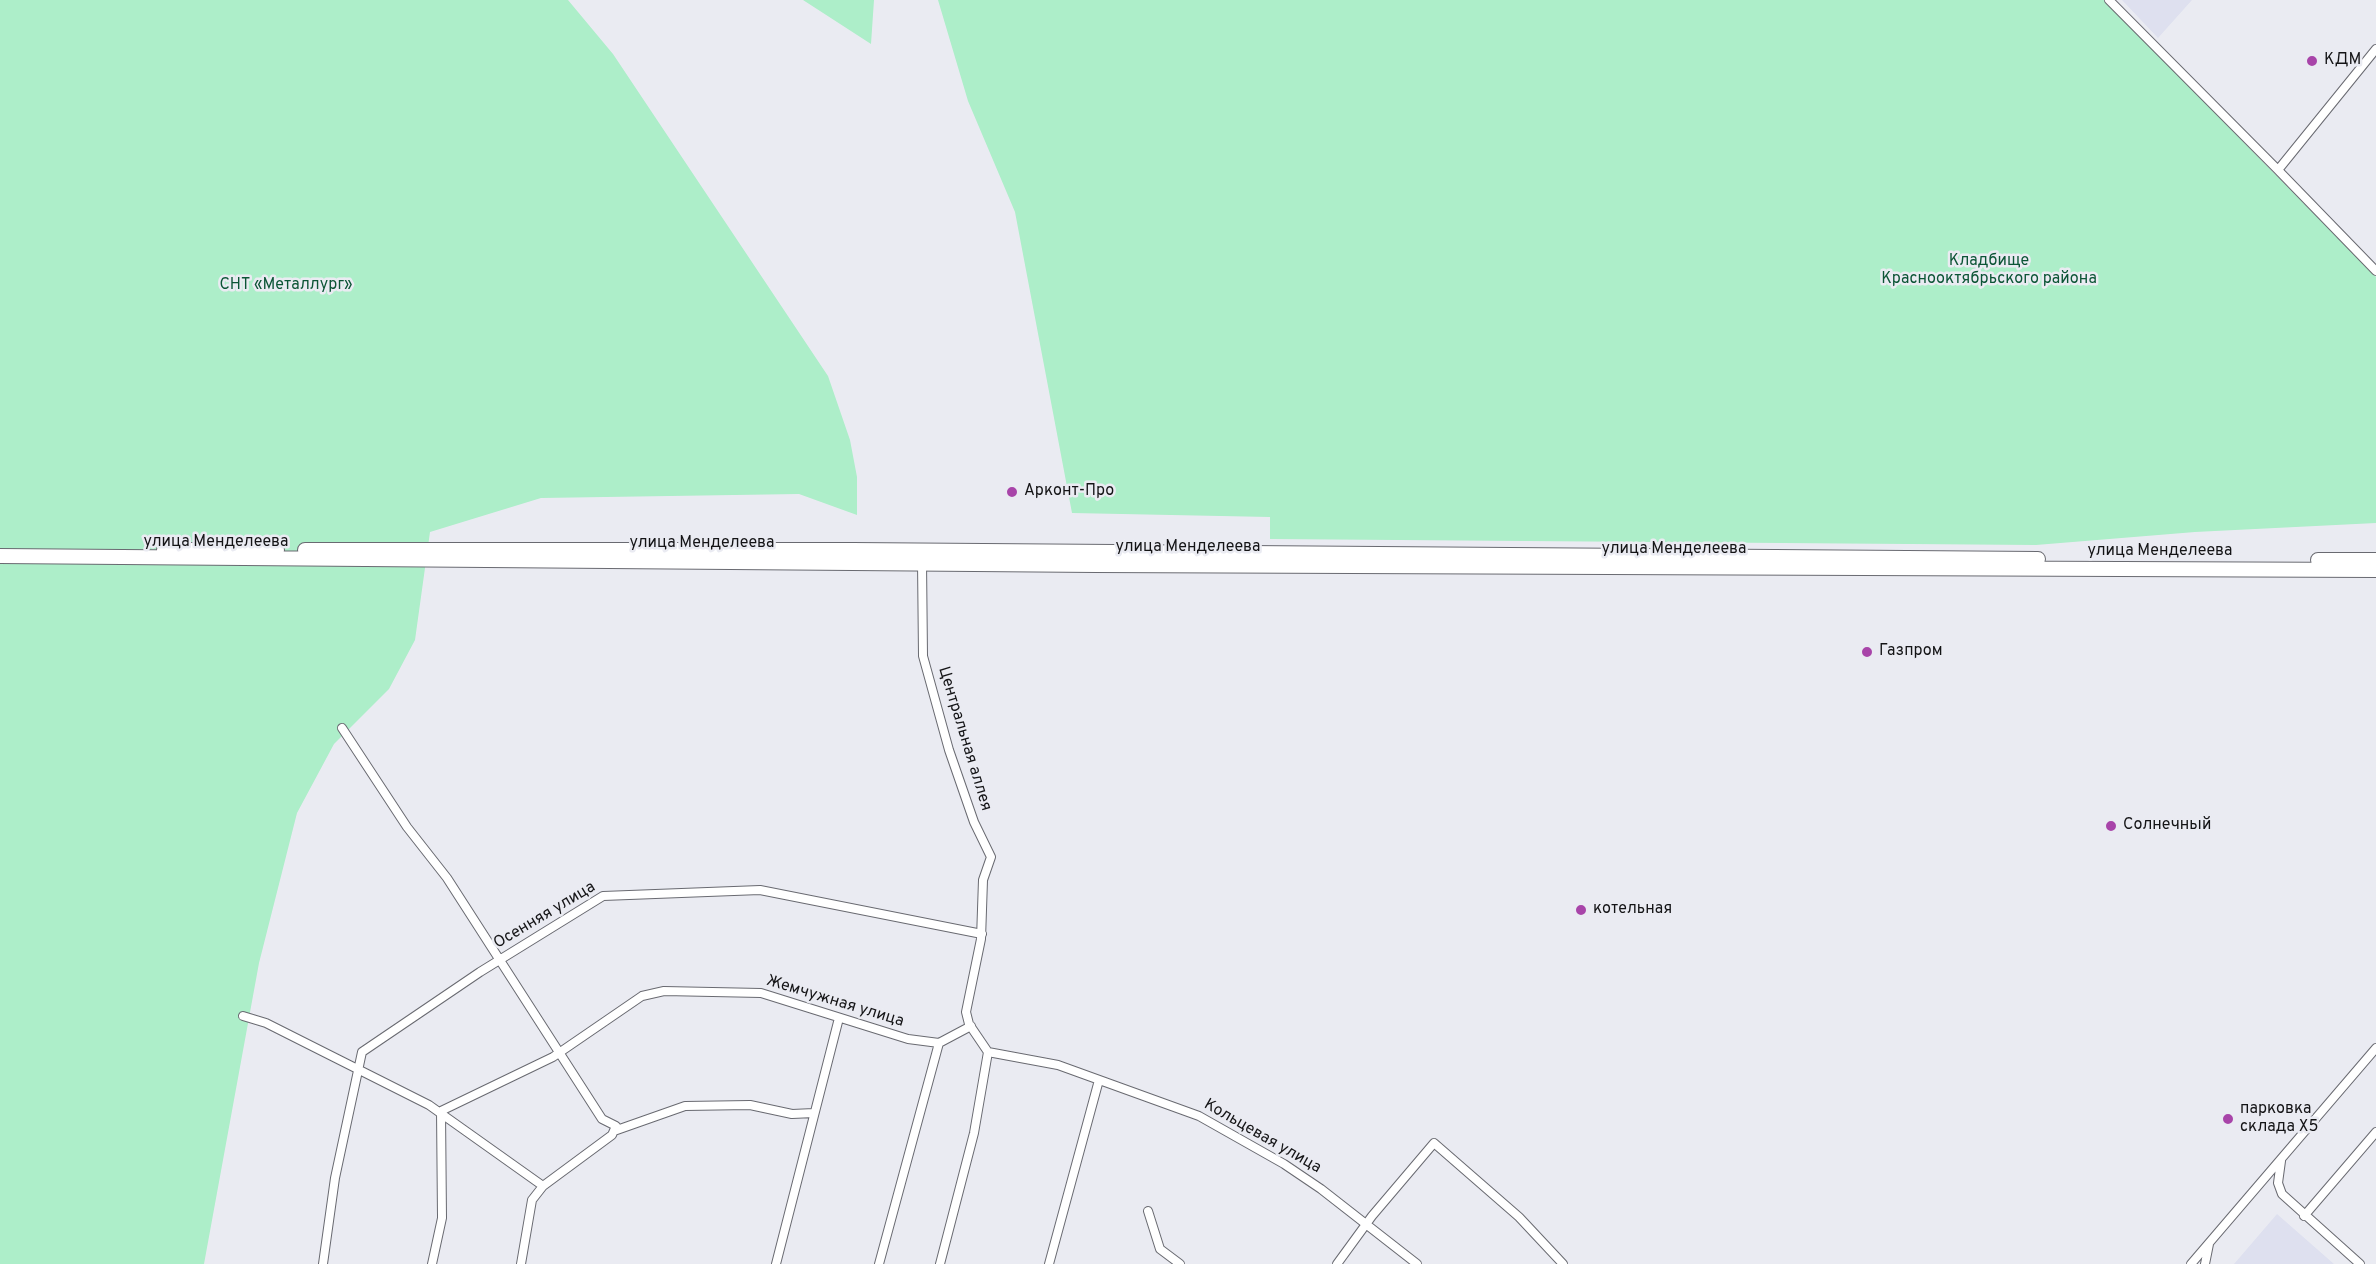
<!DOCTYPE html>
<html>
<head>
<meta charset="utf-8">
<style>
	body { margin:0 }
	canvas { display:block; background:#eaebf2 }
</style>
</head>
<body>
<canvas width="2376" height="1264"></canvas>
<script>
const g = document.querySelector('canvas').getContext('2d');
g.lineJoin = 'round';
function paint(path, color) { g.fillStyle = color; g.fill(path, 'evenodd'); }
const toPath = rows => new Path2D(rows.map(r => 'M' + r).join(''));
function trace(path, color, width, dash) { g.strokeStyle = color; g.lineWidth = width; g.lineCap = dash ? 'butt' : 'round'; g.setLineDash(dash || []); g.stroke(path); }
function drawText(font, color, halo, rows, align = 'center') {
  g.font = font + ' Overpass,sans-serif'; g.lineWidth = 5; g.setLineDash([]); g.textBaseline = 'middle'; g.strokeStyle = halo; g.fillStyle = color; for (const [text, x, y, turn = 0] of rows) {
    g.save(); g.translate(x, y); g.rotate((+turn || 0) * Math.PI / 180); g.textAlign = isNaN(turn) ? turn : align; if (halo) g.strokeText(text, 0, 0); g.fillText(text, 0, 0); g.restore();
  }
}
const built = toPath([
	[2122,0,2192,0,2158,38],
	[2277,1214,2334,1264,2234,1264]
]);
const green = toPath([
	[0,0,568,0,613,54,828,376,850,440,857,477,857,515,799,494,541,498,430,532,415,640,389,689,334,744,297,813,259,963,204,1264,0,1264],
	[803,0,874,0,871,44],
	[938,0,2104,0,2376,277,2376,523,2195,532,2036,545,1270,539,1270,517,1072,513,1015,212,968,101]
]);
const minor = toPath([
	[2109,0,2278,170],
	[2376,49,2278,170,2376,271],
	[922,562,923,656,949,750,974,822,991,857,983,880,981,939,966,1012,969,1024,988,1052,974,1133,940,1264],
	[342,728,407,827,447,878,602,1119,616,1126,612,1135,543,1186,532,1200,521,1264],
	[243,1016,266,1023,429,1105,543,1186],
	[988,1052,1058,1065,1199,1116,1284,1164,1321,1189,1417,1264],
	[614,1131,685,1106,750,1105,792,1114,814,1113],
	[2281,1161,2278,1183,2282,1194,2360,1264],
	[1148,1211,1160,1249,1180,1264],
	[2304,1216,2376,1132],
	[323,1264,335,1178,362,1052,480,972,603,896,760,890,982,934],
	[432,1264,442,1218,441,1111,553,1057,642,996,664,991,761,993,908,1039,939,1043],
	[776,1264,839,1018],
	[879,1264,939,1043,971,1026],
	[1049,1264,1099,1080],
	[1337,1264,1372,1216,1434,1143,1519,1217,1563,1264],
	[2191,1264,2376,1048],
	[2205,1264,2209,1244]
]);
const trunk = toPath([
	[164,550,277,550],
	[305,550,852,550,2038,559],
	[0,556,1096,565,2376,570],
	[2318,560,2376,560]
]);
const markers = [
	[2312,61,6,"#a844a9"],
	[1012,492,6,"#a844a9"],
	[1867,652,6,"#a844a9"],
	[2111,826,6,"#a844a9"],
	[1581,910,6,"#a844a9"],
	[2228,1119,6,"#a844a9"]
];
const poiNames = [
	["КДМ",2324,61],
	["Арконт-Про",1024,492],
	["Газпром",1879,652],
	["Солнечный",2123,826],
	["котельная",1593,910],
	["парковка",2240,1110],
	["склада X5",2240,1128]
];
const parkNames = [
	["Кладбище",1989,262],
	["Краснооктябрьского района",1989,280],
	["СНТ «Металлург»",286,286]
];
const streetNames = [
	["улица Менделеева",216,543],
	["улица Менделеева",702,544],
	["улица Менделеева",1188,548],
	["улица Менделеева",1674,550],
	["улица Менделеева",2160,552],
	["Центральная аллея",964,739,73],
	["Осенняя улица",545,916,-31],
	["Жемчужная улица",835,1002,17],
	["Кольцевая улица",1262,1137,30]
];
paint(built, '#dee0ef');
paint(green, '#adeec9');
trace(minor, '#696a71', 10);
trace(trunk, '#696a71', 16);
trace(minor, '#fff', 8);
trace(trunk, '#fff', 14);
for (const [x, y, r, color] of markers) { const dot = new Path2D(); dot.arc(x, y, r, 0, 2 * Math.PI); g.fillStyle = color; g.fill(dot); trace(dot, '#eaebf2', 2); }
drawText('16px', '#141416', '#eaebf2', poiNames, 'left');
drawText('16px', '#0c5536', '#eaebf2', parkNames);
drawText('16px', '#141416', '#eaebf2', streetNames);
</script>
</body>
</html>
